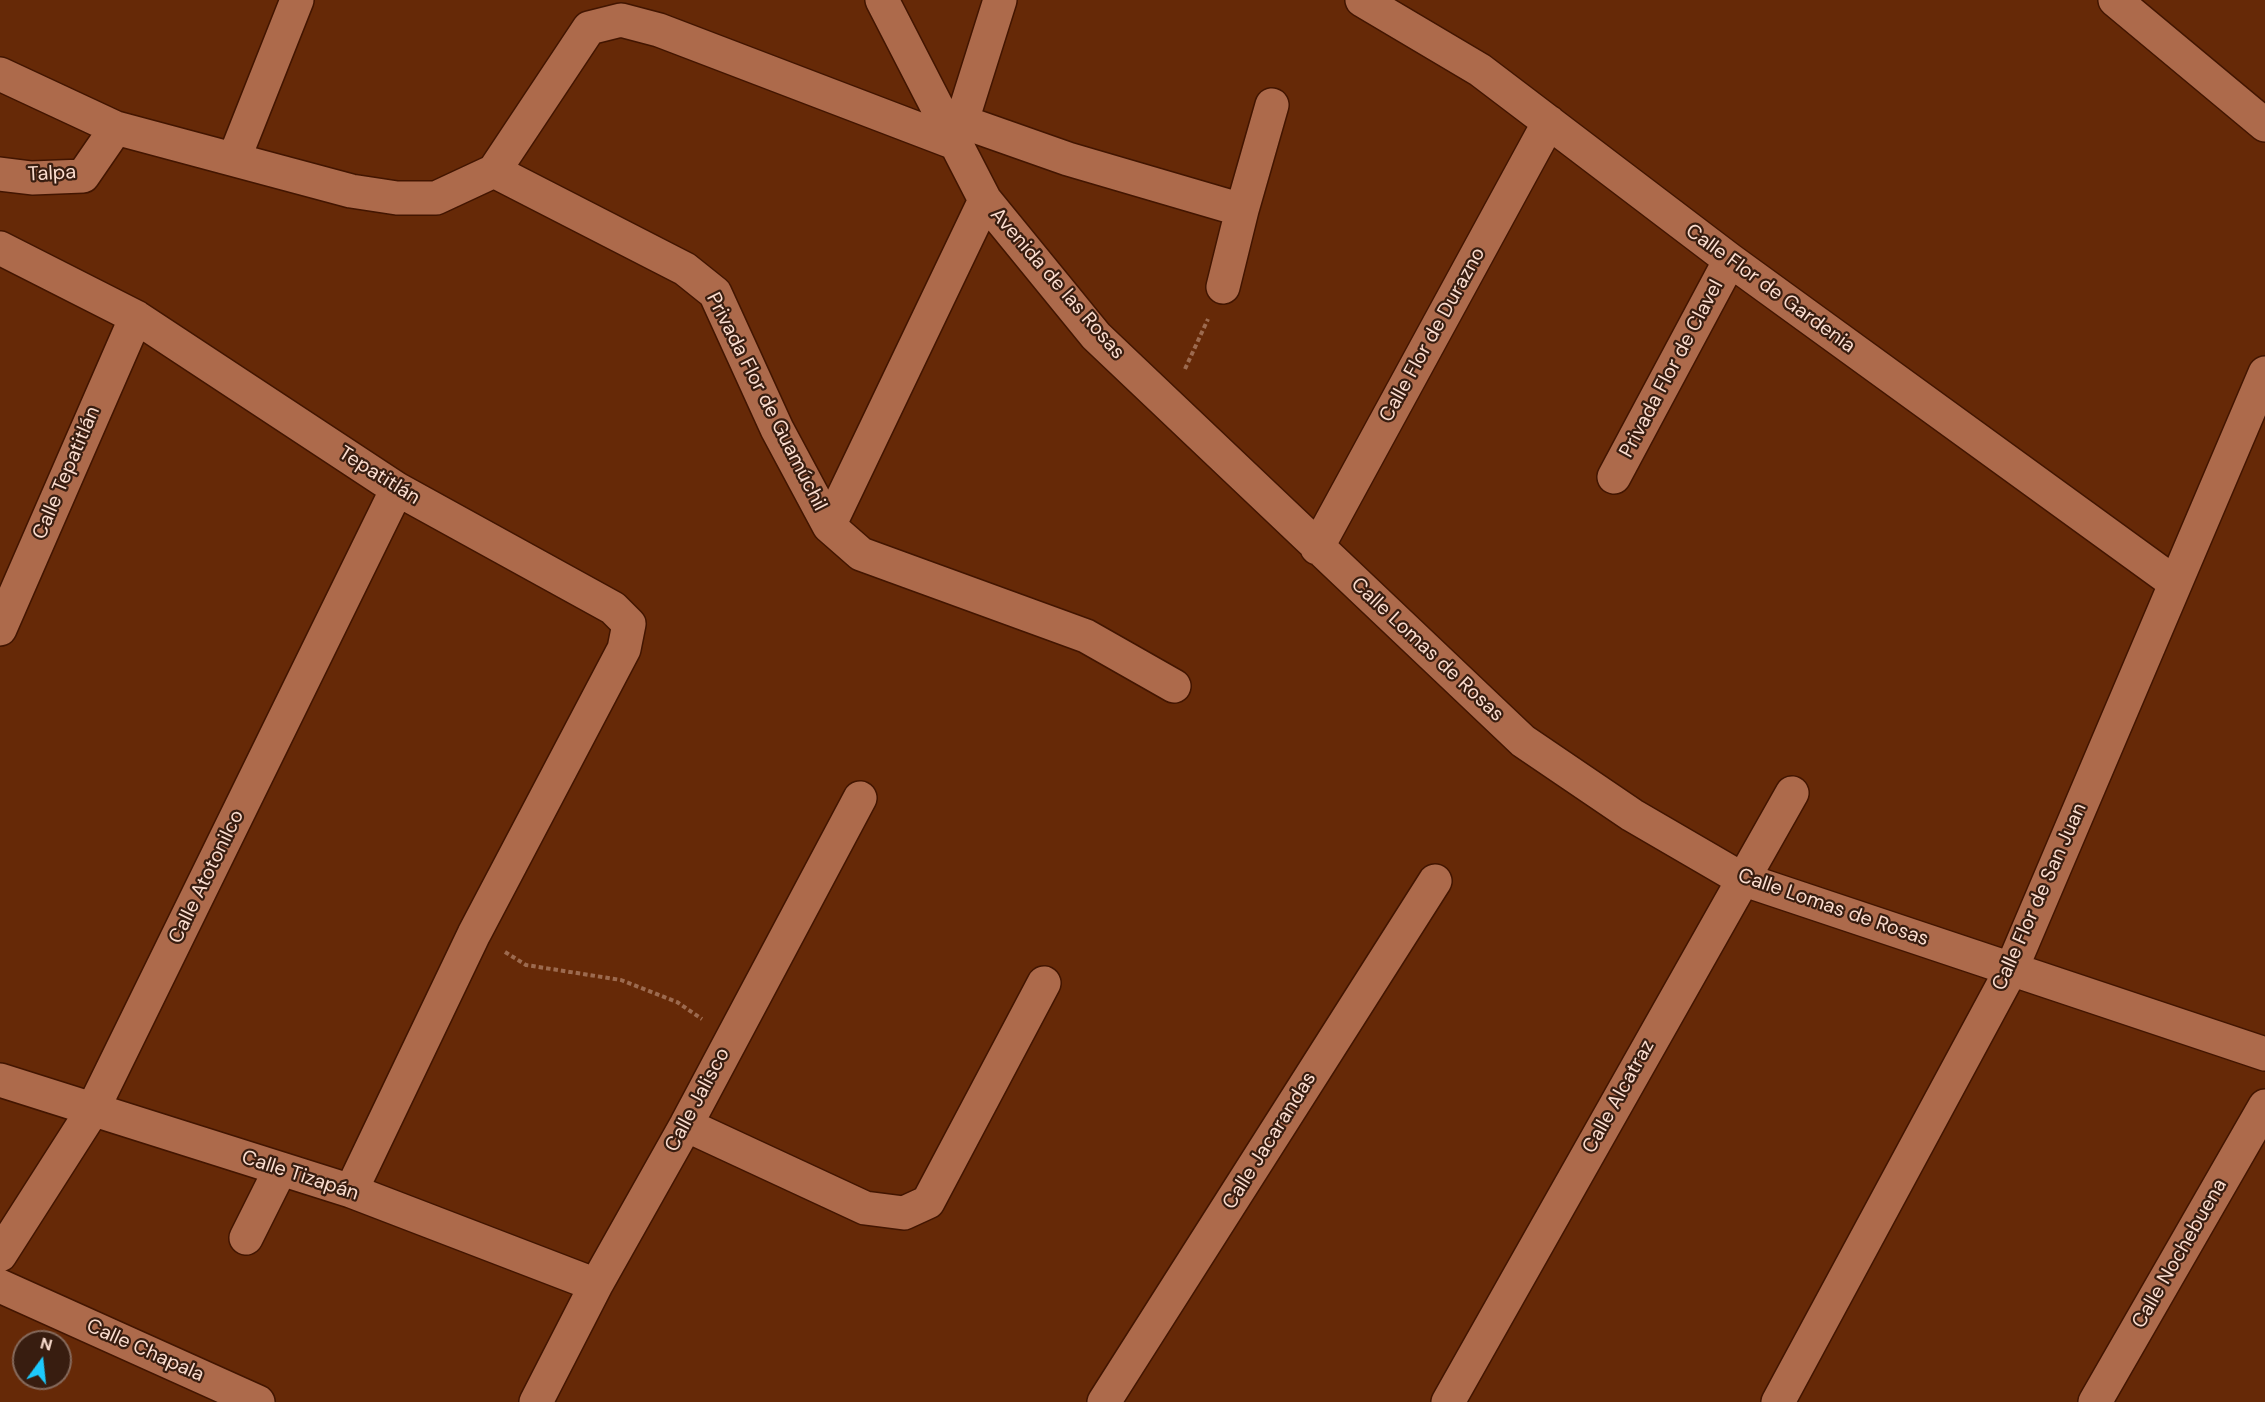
<!DOCTYPE html>
<html>
<head>
<meta charset="utf-8">
<style>
	body { margin:0 }
	#map { position:relative; width:2265px; height:1402px; overflow:hidden; background:#662907; font-family:"DM Sans",sans-serif }
	canvas { display:block }
	.north { position:absolute; left:12px; top:1330px; width:60px; height:60px; box-sizing:border-box; background:#381d10; border:2px solid #866a5c; border-radius:50%; rotate:15deg; font-size:16px; font-weight:700; line-height:24px; text-align:center; color:#fbddcf }
	.north::after { content:''; display:block; margin:auto; width:21px; height:27px; background:#1dc9fc; clip-path:polygon(50% 0,100% 100%,50% 72%,0 100%) }
</style>
</head>
<body>
<div id="map">
<canvas width="2265" height="1402"></canvas>
<div class="north">N</div>
</div>
<script>
const g = document.querySelector('canvas').getContext('2d');
g.lineJoin = 'round';
const toPath = rows => new Path2D(rows.map(r => 'M' + r).join(''));
function trace(path, color, width, dash) { g.strokeStyle = color; g.lineWidth = width; g.lineCap = dash ? 'butt' : 'round'; g.setLineDash(dash || []); g.stroke(path); }
function drawText(font, color, halo, rows, align = 'center') {
  g.font = font + ' "DM Sans",sans-serif'; g.lineWidth = 4.5; g.setLineDash([]); g.textBaseline = 'middle'; g.strokeStyle = halo; g.fillStyle = color; for (const [text, x, y, turn = 0] of rows) {
    g.save(); g.translate(x, y); g.rotate((+turn || 0) * Math.PI / 180); g.textAlign = isNaN(turn) ? turn : align; if (halo) g.strokeText(text, 0, 0); g.fillText(text, 0, 0); g.restore();
  }
}
const path = toPath([
	[1185,369,1208,319],
	[505,952,526,965,621,980,677,1002,702,1019]
]);
const minor = toPath([
	[882,0,985,200,1096,336,1523,741,1632,815,1742,879,2265,1054],
	[1362,0,1480,70,1730,260,2175,583],
	[2115,0,2265,125],
	[0,74,116,128,351,191,397,198,436,198,494,171],
	[963,122,1068,159,1242,210],
	[234,159,297,0],
	[494,171,685,269,715,293,777,429,829,526,985,200],
	[494,171,589,28,621,20,659,30,955,143,1000,0],
	[0,174,32,178,83,176,116,128],
	[0,248,136,317,397,489,613,608,629,624,624,649,474,934,351,1191],
	[1223,287,1242,210,1272,105],
	[1614,477,1730,260],
	[829,526,861,554,1086,636,1174,686],
	[1317,548,1549,122],
	[0,629,136,317],
	[0,1080,351,1191,596,1285],
	[686,1125,865,1208,904,1213,928,1202,1044,983],
	[246,1238,280,1170],
	[0,1255,92,1111,397,489],
	[0,1286,258,1402],
	[536,1402,596,1285,686,1125,860,798],
	[1104,1402,1435,881],
	[1448,1402,1792,793],
	[1778,1402,2011,970,2265,373],
	[2095,1402,2265,1106]
]);
const streetNames = [
	["Talpa",52,174,-3],
	["Avenida de las Rosas",1057,284,49],
	["Calle Flor de Gardenia",1770,289,36],
	["Calle Flor de Durazno",1433,335,-61],
	["Privada Flor de Clavel",1672,369,-62],
	["Privada Flor de Guamúchil",766,402,63],
	["Calle Tepatitlán",67,473,-67],
	["Tepatitlán",379,476,32],
	["Calle Lomas de Rosas",1427,650,43],
	["Calle Atotonilco",207,877,-64],
	["Calle Flor de San Juan",2040,897,-66],
	["Calle Lomas de Rosas",1833,908,19],
	["Calle Alcatraz",1619,1097,-61],
	["Calle Jalisco",698,1100,-62],
	["Calle Jacarandas",1270,1141,-58],
	["Calle Tizapán",300,1176,18],
	["Calle Nochebuena",2180,1254,-60],
	["Calle Chapala",145,1351,24]
];
trace(minor, '#421500', 36);
trace(path, '#9c6a4f', 4, [4.5, 3]);
trace(minor, '#ad6a4b', 33);
drawText('20px', '#fbddcf', '#381d10', streetNames);
</script>
</body>
</html>
